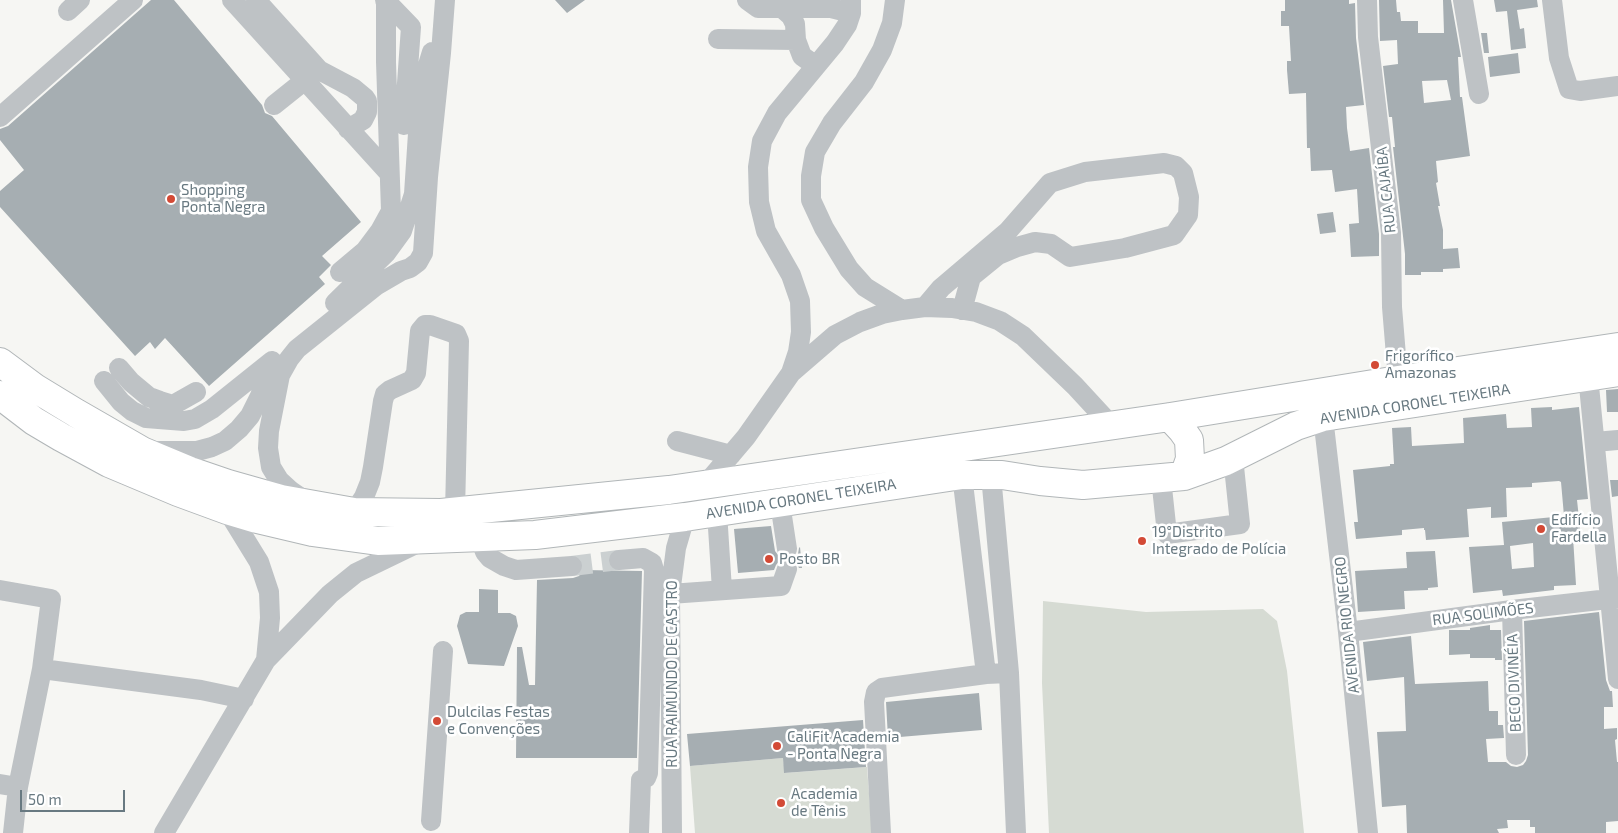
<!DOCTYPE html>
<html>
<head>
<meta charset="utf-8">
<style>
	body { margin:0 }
	#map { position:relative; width:1618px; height:833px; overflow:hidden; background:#f6f6f3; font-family:"Exo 2",sans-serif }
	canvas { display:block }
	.scale { position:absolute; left:20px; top:790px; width:105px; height:22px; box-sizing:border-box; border:2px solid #687981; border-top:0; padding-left:6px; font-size:15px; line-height:18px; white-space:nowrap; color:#687981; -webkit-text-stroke:4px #fff; paint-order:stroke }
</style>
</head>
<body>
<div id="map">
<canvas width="1618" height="833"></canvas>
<div class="scale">50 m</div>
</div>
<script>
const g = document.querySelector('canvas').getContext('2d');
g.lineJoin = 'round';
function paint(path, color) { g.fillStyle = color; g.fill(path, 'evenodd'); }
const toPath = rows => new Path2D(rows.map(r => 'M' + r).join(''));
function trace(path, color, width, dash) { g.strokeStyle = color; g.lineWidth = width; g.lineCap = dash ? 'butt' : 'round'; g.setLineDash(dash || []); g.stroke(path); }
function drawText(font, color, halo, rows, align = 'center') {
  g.font = font + ' "Exo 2",sans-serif'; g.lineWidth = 5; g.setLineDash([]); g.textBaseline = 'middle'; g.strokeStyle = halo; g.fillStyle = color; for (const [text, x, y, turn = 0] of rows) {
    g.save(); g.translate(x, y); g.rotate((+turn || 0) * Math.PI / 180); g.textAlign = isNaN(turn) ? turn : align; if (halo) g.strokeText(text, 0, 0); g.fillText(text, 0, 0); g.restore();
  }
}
const green = toPath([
	[1043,601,1146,612,1263,609,1277,621,1287,671,1304,833,1049,833,1042,683],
	[783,758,785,773,867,767,872,833,695,833,690,766]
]);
const building = toPath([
	[151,0,174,0,262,105,265,113,272,116,361,222,322,256,331,265,319,277,325,284,209,386,165,338,155,349,150,342,135,356,0,207,0,191,24,170,0,140,0,129,8,126],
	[555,0,585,0,567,13],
	[1285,0,1349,0,1349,4,1355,3,1356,38,1364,105,1346,107,1347,128,1350,151,1369,148,1379,234,1379,256,1351,257,1349,224,1359,223,1357,189,1335,192,1332,170,1311,171,1310,148,1307,148,1306,93,1289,94,1287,70,1287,61,1291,61,1289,26,1281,26,1281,11,1285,11],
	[1379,0,1396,0,1397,12,1400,12,1401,21,1418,21,1418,33,1444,33,1443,0,1451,0,1461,57,1458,57,1460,97,1462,97,1470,156,1436,161,1438,182,1436,183,1440,206,1438,206,1443,230,1443,249,1458,248,1460,268,1443,269,1443,272,1421,272,1421,275,1405,275,1405,254,1393,147,1395,147,1392,117,1389,117,1383,66,1398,64,1397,40,1380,41],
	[1447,80,1451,100,1424,103,1422,81],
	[1494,0,1537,0,1538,7,1517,10,1520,29,1524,28,1526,48,1511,50,1507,11,1496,12],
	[1481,33,1487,33,1489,53,1484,53],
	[1518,53,1520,73,1490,77,1488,57],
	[1333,212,1336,232,1320,234,1317,214],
	[1618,389,1618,412,1607,412,1606,390],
	[1552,407,1552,410,1579,407,1588,499,1577,500,1581,537,1573,537,1576,585,1554,586,1554,590,1503,596,1502,590,1473,593,1469,547,1504,545,1502,522,1564,516,1561,482,1559,481,1532,483,1532,487,1506,488,1507,517,1491,518,1491,507,1467,509,1469,537,1426,540,1425,530,1424,530,1424,528,1402,530,1402,535,1356,539,1354,522,1358,522,1353,470,1390,466,1390,464,1394,464,1392,428,1411,427,1412,446,1464,443,1463,418,1506,414,1507,428,1532,427,1531,408],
	[1533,543,1534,567,1512,569,1510,546],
	[1610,480,1618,480,1618,496,1612,497],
	[771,526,775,551,781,559,776,565,774,570,738,573,734,529],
	[800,547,802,568,799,568,796,562,793,559,798,554,799,548],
	[1435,551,1438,587,1428,588,1428,590,1404,591,1405,609,1358,612,1355,571,1407,568,1406,552],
	[583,570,642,571,637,758,516,758,517,647,522,647,529,685,535,685,537,580,573,578,579,576],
	[479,589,498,590,498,613,510,613,516,616,518,626,504,666,468,664,457,626,460,615,466,612,479,612],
	[1599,612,1606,680,1610,691,1612,691,1613,707,1604,707,1604,729,1617,728,1617,739,1615,740,1617,762,1618,762,1618,821,1606,822,1606,833,1535,833,1535,827,1530,827,1530,820,1507,820,1508,828,1497,829,1499,833,1407,833,1406,805,1382,807,1377,732,1406,731,1404,677,1367,681,1363,642,1411,636,1415,684,1488,681,1489,711,1498,711,1498,725,1503,725,1504,738,1486,739,1488,762,1506,762,1511,766,1517,767,1523,765,1526,761,1528,755,1524,621],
	[1490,625,1490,630,1501,630,1502,660,1495,660,1495,658,1470,658,1470,654,1449,655,1449,630,1470,630,1470,628],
	[979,693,982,730,888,738,886,702],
	[863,720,866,767,784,773,783,758,690,766,687,734]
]);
const minorTunnel = toPath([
	[572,566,619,560]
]);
const minor = toPath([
	[232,0,389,173],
	[256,0,319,70,353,88,365,98,367,101,367,112,363,120,348,129],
	[385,0,411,27,404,125],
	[747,0,758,8,831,8,851,13],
	[895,0,892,23,882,50,864,82,832,123,815,152,811,176,811,200,824,228,849,269,865,287,902,310],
	[1367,0,1368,37,1391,233,1392,307,1398,380],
	[1463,0,1479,94],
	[1552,0,1559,58,1569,89,1580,91,1618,86],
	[783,9,791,16,795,24,796,40,802,56,816,66],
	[68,11,80,0],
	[718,39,796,40],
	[274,105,304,81],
	[0,117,133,0],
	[340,272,365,251,380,231,391,211,386,62,386,1],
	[335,303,386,253,402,231,414,194,421,88,432,52],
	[925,307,941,288,1008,231,1050,183,1085,172,1164,163,1176,166,1183,173,1189,197,1188,215,1174,235,1125,248,1070,257,1051,244,1035,242,1017,247,998,255,971,277,962,310],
	[119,368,131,382,149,397,160,401,173,405,196,392],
	[791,373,798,352,801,332,800,301,791,275,766,231,759,202,758,167,762,141,777,113,835,43,847,25,851,13,851,0],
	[1588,376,1618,679],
	[104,381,121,402,132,411,146,418,184,421,195,419,212,409,272,361],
	[1323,417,1348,632,1368,833],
	[677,441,731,455],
	[1595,442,1618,440],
	[154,451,197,451,212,447,225,441,239,429,250,416,260,396,273,363],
	[962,475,986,674],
	[991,475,1009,673,1016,833],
	[1161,478,1167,534,1240,524,1233,457],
	[706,484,746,437,791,373,835,335,860,322,882,314,902,310,925,307,952,308,976,312,1000,321,1023,336,1075,386,1111,425],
	[307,502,291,491,279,480,271,467,268,448,269,431,280,375,289,359,297,349,377,285,401,271,410,268,418,262,423,253,428,177,441,53,445,0],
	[780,503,787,549],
	[227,510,259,562,269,592,270,618,266,660],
	[354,512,364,497,370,482,373,467,383,401,385,394,390,390,412,380,416,373,420,331,425,325,430,325,456,334,459,341,455,512],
	[717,512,722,590],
	[480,538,485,552,490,558,504,566,516,570,572,566],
	[619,560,643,558,652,563,654,570,648,773,646,778,641,780,639,833],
	[0,590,51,599,42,669],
	[670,594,781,586,787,569],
	[1512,610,1516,755],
	[1348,632,1512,610,1618,598],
	[0,784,18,787,42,669,201,690,244,699],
	[431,821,443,651],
	[13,833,18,787],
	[164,833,266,660,330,594,356,573,418,543],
	[672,833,670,594,676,548,685,517],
	[881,833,874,702,876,692,882,688,986,674,1009,673]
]);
const highway = toPath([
	[0,362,35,388,76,413,142,451,190,471,228,484,281,499,354,512,441,513,669,490,1170,417,1398,380,1618,347],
	[0,395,34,421,61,437,109,463,178,492,227,510,257,519,312,532,378,541,535,535,685,517,962,475,1002,475,1040,481,1083,485,1184,476,1226,461,1296,426,1323,417,1618,372],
	[1170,417,1182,430,1189,440,1190,459,1184,476]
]);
const markers = [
	[171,199,5,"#d34a36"],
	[1375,365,5,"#d34a36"],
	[1541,529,5,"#d34a36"],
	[1142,541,5,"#d34a36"],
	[769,559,5,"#d34a36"],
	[437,721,5,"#d34a36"],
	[777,746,5,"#d34a36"],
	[781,803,5,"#d34a36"]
];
const poiNames = [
	["Shopping",181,190],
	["Ponta Negra",181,207],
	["Frigorífico",1385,356],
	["Amazonas",1385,373],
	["Edifício",1551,520],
	["Fardella",1551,537],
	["19°Distrito",1152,532],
	["Integrado de Polícia",1152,549],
	["Posto BR",779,559],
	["Dulcilas Festas",447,712],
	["e Convenções",447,729],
	["CaliFit Academia",787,737],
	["- Ponta Negra",787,754],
	["Academia",791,794],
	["de Tênis",791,811]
];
const streetNames = [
	["RUA CAJAÍBA",1386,190,-96],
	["AVENIDA CORONEL TEIXEIRA",1415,404,-9],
	["AVENIDA CORONEL TEIXEIRA",801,499,-9],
	["RUA SOLIMÕES",1483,614,-7],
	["AVENIDA RIO NEGRO",1347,625,-96],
	["RUA RAIMUNDO DE CASTRO",672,674,-90],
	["BECO DIVINÉIA",1514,683,-92]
];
paint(green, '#d6dbd3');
paint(building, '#a6aeb2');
trace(minorTunnel, '#cbd0d1', 20, [20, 10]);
trace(highway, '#b1b6b8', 30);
trace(minor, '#bec2c5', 20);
trace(highway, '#fff', 28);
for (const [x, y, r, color] of markers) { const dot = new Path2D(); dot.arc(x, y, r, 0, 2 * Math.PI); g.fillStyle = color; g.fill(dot); trace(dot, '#fff', 2); }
drawText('15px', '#687981', '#fff', poiNames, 'left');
drawText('15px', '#687981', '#fff', streetNames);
</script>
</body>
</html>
